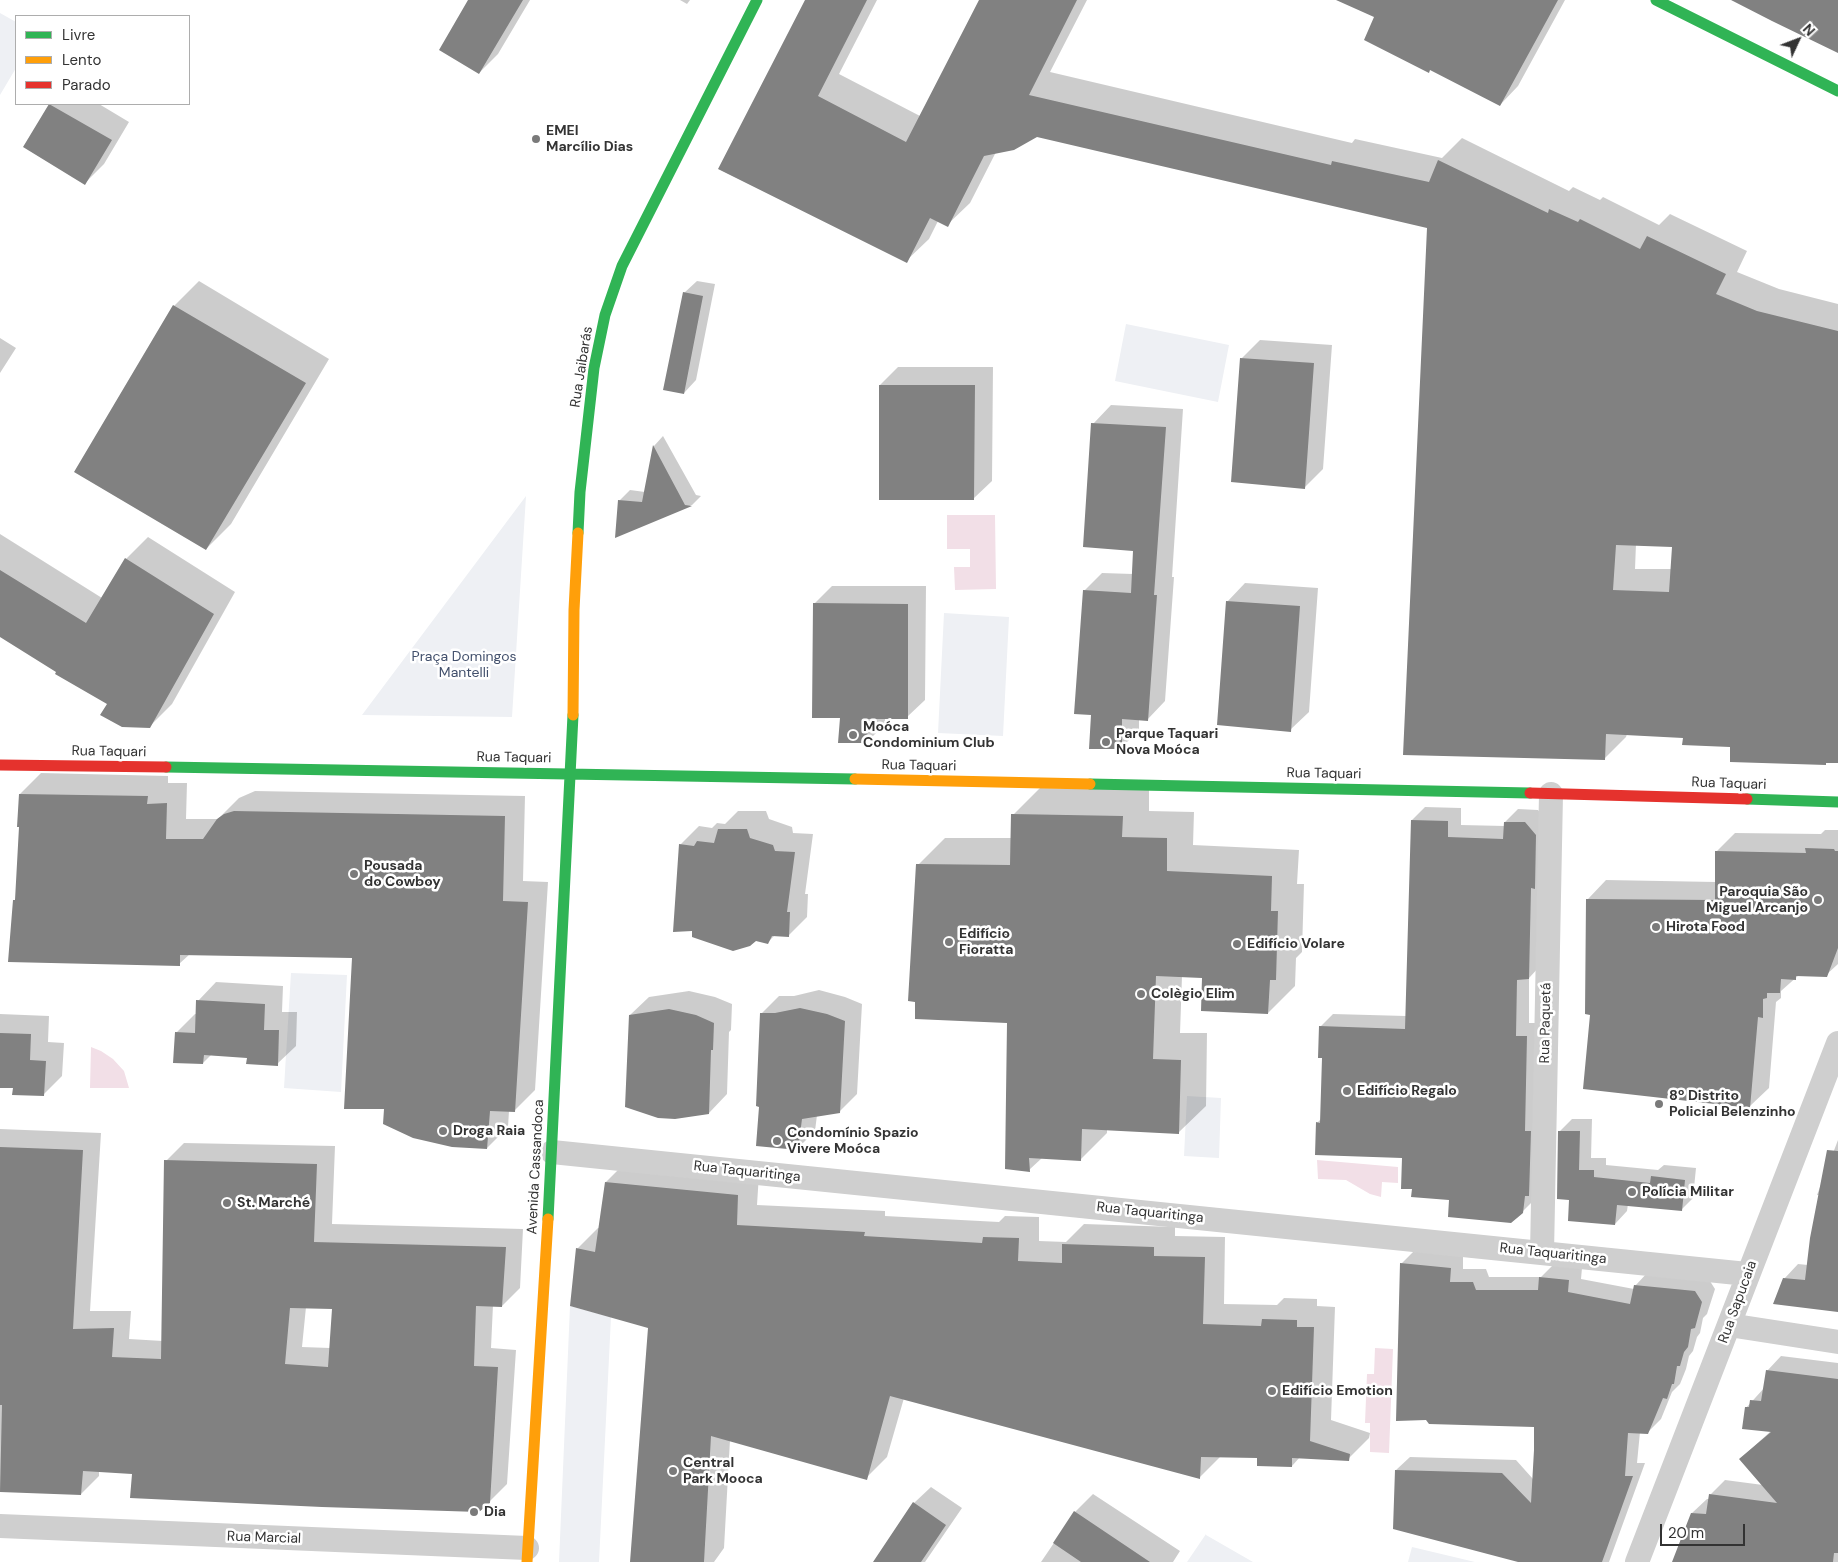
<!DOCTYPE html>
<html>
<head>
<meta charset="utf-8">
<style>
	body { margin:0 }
	#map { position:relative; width:1838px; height:1562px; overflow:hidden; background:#fff; font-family:"DM Sans",sans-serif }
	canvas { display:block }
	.legend { position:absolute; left:15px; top:15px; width:175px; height:90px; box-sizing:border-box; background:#fff; border:1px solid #adadad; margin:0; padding:6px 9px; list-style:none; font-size:15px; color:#333 }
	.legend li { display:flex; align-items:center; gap:10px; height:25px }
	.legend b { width:25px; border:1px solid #adadad }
	.north { position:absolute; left:1773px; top:15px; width:50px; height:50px; -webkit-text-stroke:4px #fff; paint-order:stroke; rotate:47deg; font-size:14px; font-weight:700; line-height:20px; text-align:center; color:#333 }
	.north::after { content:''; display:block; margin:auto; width:18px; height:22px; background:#333; clip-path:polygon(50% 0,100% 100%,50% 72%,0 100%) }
	.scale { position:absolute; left:1660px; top:1524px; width:85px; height:22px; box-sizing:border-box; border:2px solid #333; border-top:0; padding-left:6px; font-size:15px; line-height:18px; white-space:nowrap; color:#333; -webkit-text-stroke:4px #fff; paint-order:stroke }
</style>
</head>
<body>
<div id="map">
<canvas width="1838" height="1562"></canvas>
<ul class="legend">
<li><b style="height:6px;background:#30b455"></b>Livre</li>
<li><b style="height:6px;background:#ff9f0a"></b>Lento</li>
<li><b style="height:6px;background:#e5322d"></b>Parado</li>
</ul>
<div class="north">N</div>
<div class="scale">20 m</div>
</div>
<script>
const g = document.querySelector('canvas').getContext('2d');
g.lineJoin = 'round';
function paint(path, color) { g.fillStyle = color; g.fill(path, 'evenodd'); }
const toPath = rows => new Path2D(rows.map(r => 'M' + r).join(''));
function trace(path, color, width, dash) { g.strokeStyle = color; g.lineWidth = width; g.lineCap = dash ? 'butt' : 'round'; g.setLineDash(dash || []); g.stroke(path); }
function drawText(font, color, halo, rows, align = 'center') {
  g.font = font + ' "DM Sans",sans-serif'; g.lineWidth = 5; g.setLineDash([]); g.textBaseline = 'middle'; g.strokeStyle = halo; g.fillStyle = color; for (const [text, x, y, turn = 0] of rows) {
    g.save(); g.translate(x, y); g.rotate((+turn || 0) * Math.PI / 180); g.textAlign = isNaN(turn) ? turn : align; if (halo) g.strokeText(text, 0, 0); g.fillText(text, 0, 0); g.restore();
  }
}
const green = toPath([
	[0,13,16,22,16,68,0,95],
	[1126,324,1229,345,1218,402,1115,381],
	[526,496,512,717,362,715],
	[944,613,1009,617,1003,736,938,733],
	[291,973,347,975,341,1092,284,1088],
	[1187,1096,1221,1098,1219,1158,1184,1156],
	[570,1306,611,1317,599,1562,559,1562],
	[1206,1534,1206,1535,1253,1562,1187,1562],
	[1412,1547,1475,1562,1408,1562]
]);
const water = toPath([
	[947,515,995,515,996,589,955,590,954,567,970,567,970,549,947,549],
	[91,1047,101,1051,113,1059,124,1071,129,1088,90,1088],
	[1317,1160,1398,1167,1398,1183,1382,1182,1381,1197,1370,1194,1346,1180,1318,1179],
	[1375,1348,1393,1349,1389,1453,1370,1452,1370,1423,1365,1423,1367,1374,1374,1374]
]);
const shadow = toPath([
	[470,0,530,0,498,54,479,73],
	[680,0,690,0,687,4],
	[806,0,877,0,839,74,920,116,980,0,1087,0,1050,72,1352,143,1355,139,1442,158,1462,138,1569,191,1573,187,1600,200,1603,197,1659,225,1670,214,1747,251,1737,272,1779,289,1838,304,1838,762,1827,762,1825,764,1684,737,1627,734,1626,737,1604,759,1428,227,1037,136,996,152,970,203,947,225,938,221,929,239,906,261,719,169],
	[1636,544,1674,546,1672,569,1635,569],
	[1372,0,1565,0,1518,86,1500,105,1376,16],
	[51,104,99,104,129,122,104,164,85,183,25,147],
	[199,281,329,359,231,524,206,549,76,471,174,306],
	[697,281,715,284,696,380,684,393,684,293],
	[0,338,16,348,0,373],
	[1260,340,1332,345,1323,469,1305,487,1241,359],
	[898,367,993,367,992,481,973,499,880,385],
	[1111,405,1183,409,1172,577,1174,577,1165,701,1147,720,1139,719,1139,730,1121,748,1092,714,1084,591,1102,573,1133,574,1135,549,1093,424],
	[663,436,696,495,701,496,692,505,616,536,619,501,630,490,645,492,654,446],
	[0,534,102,598,126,559,148,537,235,592,172,704,149,727,0,635],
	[1245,583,1318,588,1309,712,1290,730,1227,602],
	[832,586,926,586,925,700,907,717,885,717,885,724,867,742,841,717,814,604],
	[41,773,168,776,168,783,187,783,186,819,218,819,239,798,255,791,525,796,523,881,548,882,535,1090,514,1111,509,1111,508,1127,487,1148,385,1108,354,957,190,954,179,964,14,901,16,899,20,826,20,794],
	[1040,788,1149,790,1149,811,1194,812,1193,845,1299,850,1297,884,1304,884,1302,952,1296,958,1295,986,1268,1013,1203,977,1182,976,1180,1033,1207,1033,1206,1106,1179,1132,1107,1129,1107,1133,1080,1160,1042,1158,1029,1170,1009,1022,918,865,945,838,1012,838,1013,815],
	[1425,807,1461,808,1461,825,1505,826,1505,822,1518,809,1538,810,1548,822,1541,965,1529,978,1529,1023,1539,1023,1536,1198,1522,1212,1413,1188,1404,1157,1317,1123,1321,1119,1323,1057,1320,1027,1333,1014,1406,1016,1412,820],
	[738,811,766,811,769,819,792,827,793,833,813,834,805,894,808,894,807,917,788,936,775,935,768,942,680,845,699,826,712,828,717,823,725,824],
	[1825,830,1838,830,1838,964,1826,975,1799,975,1781,991,1781,998,1776,1002,1769,1088,1750,1106,1591,1013,1588,899,1606,880,1716,882,1716,852,1735,833,1821,834],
	[216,982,283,986,282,1012,297,1012,296,1046,277,1064,248,1057,211,1055,203,1063,176,1033,195,1014,197,1014,198,1001],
	[819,990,845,997,862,1004,857,1094,839,1112,817,1115,815,1131,797,1149,760,1106,761,1014,779,996,794,996],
	[689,991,715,997,732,1004,731,1030,729,1032,727,1094,709,1113,630,1015,649,997],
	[0,1014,49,1016,48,1042,64,1043,62,1076,43,1095,14,1087,0,1086],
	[1572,1119,1592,1119,1591,1158,1606,1158,1606,1165,1658,1170,1664,1165,1696,1168,1693,1198,1681,1210,1628,1204,1627,1211,1615,1224,1571,1199,1559,1132],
	[0,1129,101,1133,90,1311,131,1311,129,1339,163,1341,166,1161,184,1143,335,1146,332,1224,523,1229,520,1288,502,1306,493,1305,491,1348,516,1350,507,1484,489,1502,99,1470,99,1476,81,1494,0,1491],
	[306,1307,333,1308,330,1348,302,1347],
	[1838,1140,1838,1310,1784,1279,1798,1264,1808,1265,1819,1195,1817,1195],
	[627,1161,759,1174,757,1205,885,1211,885,1216,999,1222,1005,1216,1039,1217,1039,1241,1066,1242,1084,1224,1175,1227,1175,1236,1225,1237,1224,1304,1277,1305,1284,1298,1317,1299,1317,1306,1335,1307,1331,1420,1370,1433,1369,1438,1348,1459,1300,1457,1292,1466,1259,1457,1221,1456,1200,1477,904,1398,887,1457,866,1478,730,1440,724,1548,714,1562,632,1562,649,1327,577,1249,598,1228,600,1228,606,1182],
	[1415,1250,1463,1255,1463,1269,1486,1269,1489,1277,1541,1277,1553,1265,1582,1268,1581,1279,1634,1289,1635,1286,1648,1272,1708,1278,1715,1289,1707,1314,1703,1318,1700,1333,1697,1337,1693,1351,1689,1356,1686,1369,1680,1384,1672,1392,1661,1419,1647,1433,1640,1432,1637,1463,1645,1463,1609,1562,1524,1562,1396,1470,1410,1457,1516,1460,1533,1479,1536,1426,1401,1264],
	[1781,1356,1838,1363,1838,1562,1673,1562,1692,1513,1707,1499,1710,1499,1710,1495,1725,1480,1763,1485,1740,1459,1771,1431,1746,1408,1765,1387,1767,1371],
	[931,1487,962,1508,925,1562,874,1562,914,1503],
	[1093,1494,1180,1551,1173,1562,1041,1562,1075,1512]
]);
const building = toPath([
	[468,0,523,0,479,74,439,50],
	[805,0,867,0,818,96,906,142,979,0,1077,0,1029,95,1331,165,1332,161,1429,182,1438,160,1548,213,1549,209,1578,222,1580,219,1640,249,1647,236,1726,274,1716,294,1757,311,1838,331,1838,763,1826,763,1826,765,1730,762,1730,747,1682,745,1683,738,1606,734,1605,760,1403,755,1427,228,1037,137,1014,150,984,156,948,227,930,218,907,263,718,169],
	[1616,545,1672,547,1669,592,1613,590],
	[1336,0,1558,0,1500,106,1430,70,1429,73,1364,40,1374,17],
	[1731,0,1838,0,1838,53,1772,21],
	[49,104,112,140,85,185,23,147],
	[683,292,703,296,684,394,663,390],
	[173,305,306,383,206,550,74,472],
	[1240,358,1314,363,1305,489,1231,482],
	[879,385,975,385,974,500,879,500],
	[1091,423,1166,427,1154,595,1157,595,1148,721,1122,719,1122,749,1089,749,1091,715,1074,714,1083,590,1131,593,1133,551,1083,547],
	[653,445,685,505,692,506,615,538,618,500,642,502],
	[125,558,214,614,150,728,122,727,100,715,107,704,55,674,56,672,0,637,0,570,86,623],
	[1226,601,1300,606,1291,732,1217,725],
	[813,603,908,604,908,719,868,719,867,743,838,743,840,718,812,718],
	[19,794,148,796,147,804,167,803,166,839,203,839,217,819,224,814,234,811,505,816,503,901,528,902,515,1112,490,1111,487,1149,452,1147,413,1138,383,1124,384,1109,344,1109,352,958,180,955,180,966,8,962,13,900,15,900,19,827,17,827],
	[1011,814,1123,816,1122,837,1167,838,1167,871,1272,876,1271,911,1278,911,1276,980,1270,980,1268,1014,1201,1011,1202,978,1156,976,1153,1059,1181,1060,1179,1134,1082,1129,1081,1161,1029,1158,1030,1172,1005,1169,1007,1023,915,1019,915,1002,908,1001,916,864,1010,865],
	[1411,820,1448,821,1448,837,1503,839,1504,822,1525,822,1536,835,1535,889,1531,888,1529,979,1517,980,1516,1036,1527,1036,1525,1131,1531,1131,1529,1196,1525,1196,1523,1213,1511,1223,1448,1217,1449,1200,1411,1197,1412,1189,1401,1189,1402,1158,1315,1155,1316,1122,1320,1123,1322,1058,1318,1058,1319,1026,1405,1029],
	[718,829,747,829,750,838,773,845,775,851,795,852,787,912,790,912,789,937,772,936,768,944,756,941,750,946,733,951,692,937,692,931,673,932,679,844,694,846,697,841,714,843],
	[1805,848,1834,849,1835,851,1838,851,1838,948,1827,977,1796,976,1796,980,1781,979,1780,993,1767,993,1767,998,1763,999,1763,1018,1758,1017,1750,1108,1583,1089,1590,1015,1585,1014,1586,899,1715,900,1715,851,1806,853],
	[196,1000,265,1004,264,1030,279,1030,278,1066,246,1064,247,1058,204,1055,203,1064,173,1063,175,1032,195,1033],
	[800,1008,827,1014,845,1021,840,1113,802,1119,798,1150,756,1146,759,1107,756,1106,760,1013,775,1013],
	[669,1009,696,1015,714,1023,713,1050,711,1050,709,1114,675,1119,658,1118,625,1107,629,1015],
	[0,1033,31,1034,30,1060,46,1061,44,1096,12,1095,13,1088,0,1088],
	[1558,1131,1580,1131,1579,1170,1594,1170,1594,1177,1650,1183,1651,1176,1685,1180,1682,1211,1617,1205,1615,1225,1568,1221,1569,1200,1557,1199],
	[0,1147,83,1150,73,1329,114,1328,112,1357,161,1359,164,1160,317,1164,314,1242,506,1247,502,1307,476,1306,474,1366,498,1367,490,1503,479,1512,322,1507,130,1498,132,1474,83,1471,81,1495,0,1492,2,1405,0,1405],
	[290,1308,332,1309,328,1367,285,1364],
	[1827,1150,1838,1151,1838,1312,1773,1304,1783,1278,1805,1280,1810,1238],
	[605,1182,738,1195,737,1225,865,1232,864,1236,982,1243,983,1237,1019,1238,1018,1261,1062,1263,1062,1244,1154,1247,1154,1256,1205,1257,1203,1324,1261,1326,1262,1319,1297,1320,1297,1327,1314,1327,1310,1441,1350,1454,1349,1461,1292,1458,1292,1467,1257,1466,1257,1458,1201,1457,1200,1479,890,1396,867,1480,711,1436,704,1562,630,1562,648,1328,570,1306,576,1248,595,1252],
	[1400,1263,1451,1268,1450,1282,1473,1282,1476,1290,1538,1290,1539,1277,1569,1280,1568,1292,1630,1304,1634,1285,1695,1291,1702,1302,1695,1328,1691,1329,1688,1347,1684,1352,1680,1366,1677,1366,1674,1384,1672,1384,1667,1399,1663,1398,1648,1434,1628,1433,1625,1476,1633,1476,1602,1562,1518,1562,1393,1529,1395,1470,1502,1473,1531,1503,1534,1450,1534,1427,1429,1424,1426,1420,1396,1421],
	[1766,1370,1838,1379,1838,1553,1834,1553,1833,1562,1672,1562,1691,1513,1706,1514,1709,1494,1777,1503,1739,1459,1771,1432,1742,1429,1745,1407,1749,1407,1750,1400,1761,1401],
	[913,1502,946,1525,921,1562,873,1562],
	[1074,1511,1150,1562,1081,1562,1053,1543]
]);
const street = toPath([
	[552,1152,1747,1274],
	[1542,1253,1551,794],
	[1729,1325,1838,1342],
	[0,1526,527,1548],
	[1637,1562,1838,1043]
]);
const fast = toPath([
	[1656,0,1838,91],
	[578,533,580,492,594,368,605,315,622,266,757,0],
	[166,767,855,779],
	[1090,784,1530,793],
	[1747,799,1838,802],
	[548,1219,573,715]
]);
const slow = toPath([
	[573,715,574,610,578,533],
	[855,779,1090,784],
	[527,1562,548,1219]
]);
const jam = toPath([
	[0,765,166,767],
	[1530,793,1747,799]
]);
const markers = [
	[536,139,5,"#7a7a7a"],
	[853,735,5,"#7a7a7a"],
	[1106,742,5,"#7a7a7a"],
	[354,874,5,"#7a7a7a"],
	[1818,900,5,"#7a7a7a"],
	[1656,927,5,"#7a7a7a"],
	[949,942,5,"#7a7a7a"],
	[1237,944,5,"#7a7a7a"],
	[1141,994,5,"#7a7a7a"],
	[1347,1091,5,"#7a7a7a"],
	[1659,1104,5,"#7a7a7a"],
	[443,1131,5,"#7a7a7a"],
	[777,1141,5,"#7a7a7a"],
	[1632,1192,5,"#7a7a7a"],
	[227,1203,5,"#7a7a7a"],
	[1272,1391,5,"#7a7a7a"],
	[673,1471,5,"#7a7a7a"],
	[474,1512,5,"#7a7a7a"]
];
const poiNames = [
	["EMEI",546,131],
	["Marcílio Dias",546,147],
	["Moóca",863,727],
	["Condominium Club",863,743],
	["Parque Taquari",1116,734],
	["Nova Moóca",1116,750],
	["Pousada",364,866],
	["do Cowboy",364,882],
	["Paroquia São",1808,892,"right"],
	["Miguel Arcanjo",1808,908,"right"],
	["Hirota Food",1666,927],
	["Edifício",959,934],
	["Fioratta",959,950],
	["Edifício Volare",1247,944],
	["Colègio Elim",1151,994],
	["Edifício Regalo",1357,1091],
	["8º Distrito",1669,1096],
	["Policial Belenzinho",1669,1112],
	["Droga Raia",453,1131],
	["Condomínio Spazio",787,1133],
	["Vivere Moóca",787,1149],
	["Polícia Militar",1642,1192],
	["St. Marché",237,1203],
	["Edifício Emotion",1282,1391],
	["Central",683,1463],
	["Park Mooca",683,1479],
	["Dia",484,1512]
];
const streetNames = [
	["Rua Jaibarás",582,367,-81],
	["Rua Taquari",109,752,1],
	["Rua Taquari",514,758,1],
	["Rua Taquari",919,766,1],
	["Rua Taquari",1324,774,1],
	["Rua Taquari",1729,784,2],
	["Rua Paquetá",1546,1023,-89],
	["Avenida Cassandoca",536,1167,-87],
	["Rua Taquaritinga",747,1172,6],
	["Rua Taquaritinga",1150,1213,6],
	["Rua Taquaritinga",1553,1254,6],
	["Rua Sapucaia",1738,1302,-70],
	["Rua Marcial",264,1538,2]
];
const parkNames = [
	["Praça Domingos",464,657],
	["Mantelli",464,673]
];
paint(green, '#eef0f4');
paint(water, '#f2dfe7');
paint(shadow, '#0003');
paint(building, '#818181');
trace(street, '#cfcfcf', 24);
trace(fast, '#30b455', 11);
trace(slow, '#ff9f0a', 11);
trace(jam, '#e5322d', 11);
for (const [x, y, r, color] of markers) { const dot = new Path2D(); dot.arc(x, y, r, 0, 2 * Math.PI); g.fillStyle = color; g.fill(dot); trace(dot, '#fff', 2); }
drawText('bold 14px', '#333', '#fff', poiNames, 'left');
drawText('14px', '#333', '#fff', streetNames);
drawText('14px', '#42506c', '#fff', parkNames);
</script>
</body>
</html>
